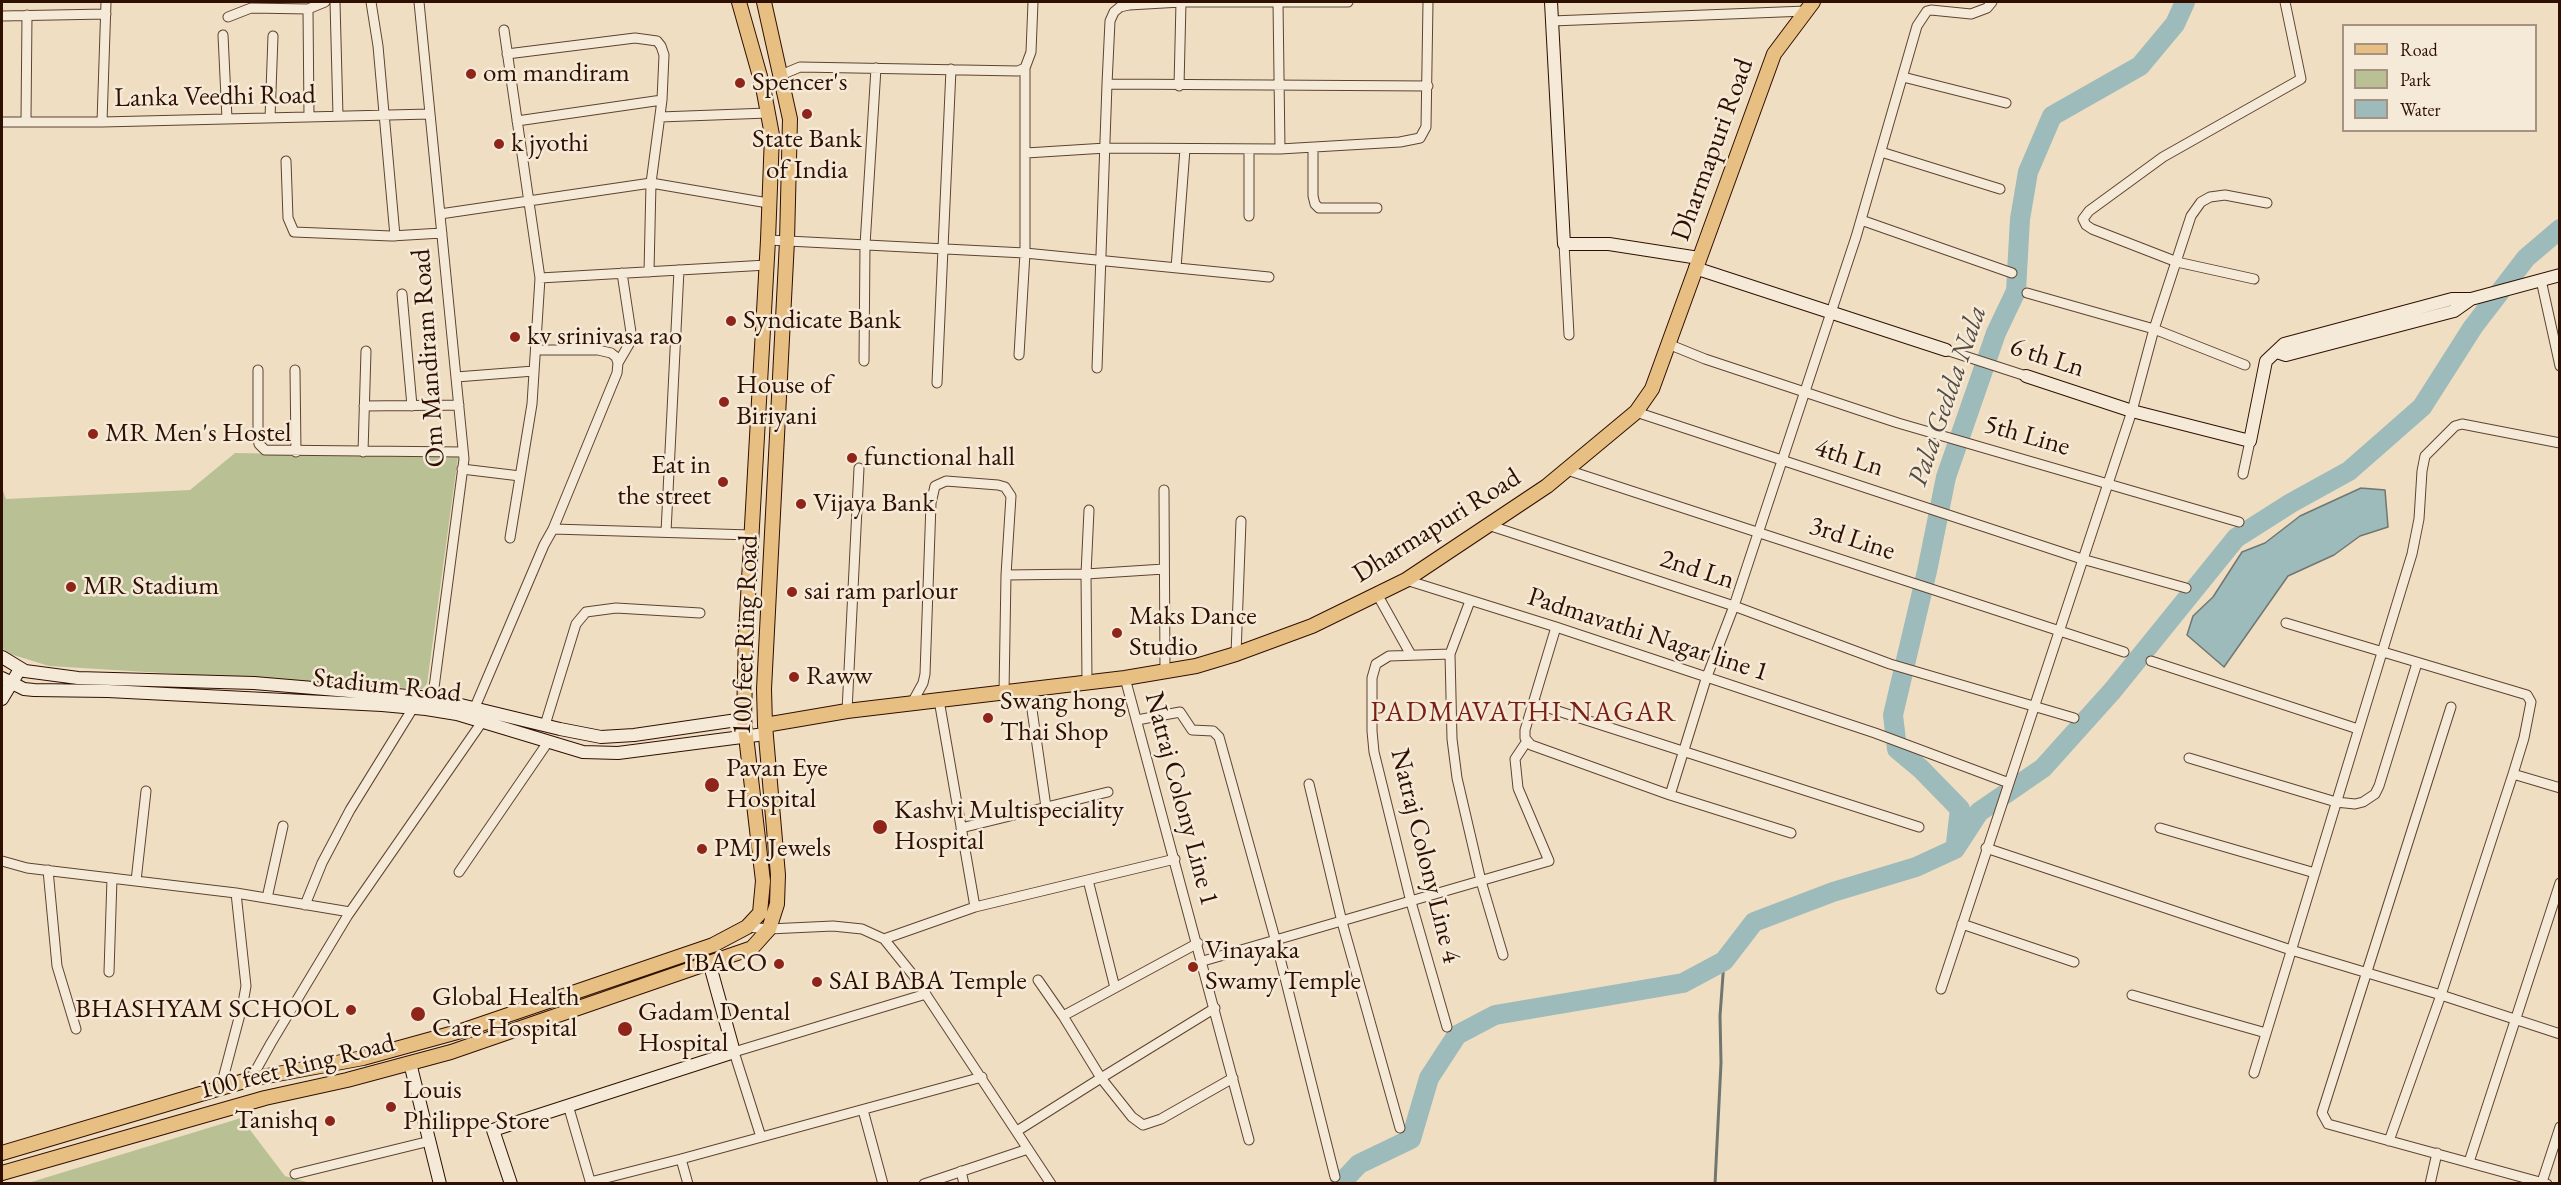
<!DOCTYPE html>
<html>
<head>
<meta charset="utf-8">
<style>
	body { margin:0 }
	#map { position:relative; width:2561px; height:1185px; overflow:hidden; background:#f0dec3; font-family:"EB Garamond",serif }
	canvas { display:block }
	.frame { position:absolute; inset:0; border:3px solid #2f0f00; pointer-events:none }
	.legend { position:absolute; left:2342px; top:24px; width:195px; height:108px; box-sizing:border-box; background:#f5ead8; border:2px solid #a69282; margin:0; padding:8px 10px; list-style:none; font-size:18px; color:#2f0f00 }
	.legend li { display:flex; align-items:center; gap:12px; height:30px }
	.legend b { width:30px; border:2px solid #a69282 }
</style>
</head>
<body>
<div id="map">
<canvas width="2561" height="1185"></canvas>
<div class="frame"></div>
<ul class="legend">
<li><b style="height:8px;background:#e8bf82"></b>Road</li>
<li><b style="height:16px;background:#b9c194"></b>Park</li>
<li><b style="height:16px;background:#9dbbbb"></b>Water</li>
</ul>
</div>
<script>
const g = document.querySelector('canvas').getContext('2d');
g.lineJoin = 'round';
function paint(path, color) { g.fillStyle = color; g.fill(path, 'evenodd'); }
const toPath = rows => new Path2D(rows.map(r => 'M' + r).join(''));
function trace(path, color, width, dash) { g.strokeStyle = color; g.lineWidth = width; g.lineCap = dash ? 'butt' : 'round'; g.setLineDash(dash || []); g.stroke(path); }
function drawText(font, color, halo, rows, align = 'center') {
  g.font = font + ' "EB Garamond",serif'; g.lineWidth = 5; g.setLineDash([]); g.textBaseline = 'middle'; g.strokeStyle = halo; g.fillStyle = color; for (const [text, x, y, turn = 0] of rows) {
    g.save(); g.translate(x, y); g.rotate((+turn || 0) * Math.PI / 180); g.textAlign = isNaN(turn) ? turn : align; if (halo) g.strokeText(text, 0, 0); g.fillText(text, 0, 0); g.restore();
  }
}
const green = toPath([
	[235,453,458,457,427,684,422,689,49,666,10,654,2,648,2,488,6,499,190,490],
	[241,1118,285,1176,310,1183,28,1183]
]);
const water = toPath([
	[2361,488,2385,490,2388,527,2360,536,2334,555,2288,576,2224,667,2187,635,2193,616,2213,597,2242,552,2265,543,2300,516,2361,488]
]);
const stream = toPath([
	[1715,1184,1721,1063,1720,1016,1724,961]
]);
const river = toPath([
	[1956,843,1960,809,1921,769,1897,749,1893,715,1927,571,1946,477,1996,333,2016,291,2020,219,2028,172,2052,116,2140,66,2175,24,2185,2],
	[1340,1184,1359,1164,1411,1139,1429,1078,1457,1035,1495,1015,1683,983,1724,961,1754,922,1833,892,1916,867,1955,849,1979,812,2043,768,2113,690,2236,538,2291,503,2349,471,2422,407,2473,327,2526,258,2560,229]
]);
const street = toPath([
	[335,2,338,116],
	[371,2,378,46,395,236],
	[419,2,464,459,432,703],
	[1278,3,1280,149],
	[308,9,309,117],
	[2,16,106,14],
	[228,17,251,8,308,9,325,2],
	[1552,21,1806,11],
	[504,30,540,278,532,404,510,538],
	[223,35,227,119],
	[507,54,635,38,657,41,661,46,664,55,662,100,651,183,649,272],
	[781,75,800,67,1018,71,1025,68,1031,52,1033,2],
	[1903,77,2006,103],
	[1107,84,1428,86],
	[1179,86,1181,2],
	[660,117,768,113],
	[270,118,273,36],
	[26,120,27,15],
	[517,121,662,100],
	[2,122,102,122,430,114],
	[102,122,106,2],
	[1313,148,1313,196,1315,204,1319,208,1377,208],
	[1881,152,2000,189],
	[1026,153,1106,148,1280,149,1400,142,1420,138,1426,127,1428,2],
	[286,161,288,218,294,232,391,236,442,233],
	[440,214,651,183,768,203],
	[1249,216,1249,149],
	[1861,220,2012,273],
	[768,240,1025,253,1269,277],
	[1564,244,1569,335],
	[1176,268,1185,149],
	[540,278,767,265],
	[2254,279,2177,262,2092,229,2086,225,2083,219,2089,211,2163,157,2301,79,2285,2],
	[2541,280,2560,366],
	[2027,293,2154,329,2245,365],
	[402,294,412,406],
	[1668,344,1705,359,1898,423,2239,522],
	[1946,350,2026,376],
	[1019,355,1025,253,1025,68],
	[864,361,865,245,876,68],
	[618,363,632,339,622,273],
	[1097,368,1107,84,1110,21,1114,12,1120,7,1129,5,1181,2,1348,2],
	[258,370,258,438,259,444,265,450,463,452],
	[295,370,296,452],
	[456,377,534,371],
	[937,383,951,69],
	[364,406,459,405],
	[1636,412,2082,559,2186,588],
	[363,452,366,351],
	[462,469,520,476],
	[1567,470,2124,652],
	[2243,474,2250,441],
	[1164,490,1165,671],
	[1488,525,1734,606,1890,664,2074,718],
	[553,529,751,535],
	[666,532,679,270],
	[1006,575,1086,574,1164,569],
	[1406,580,1556,627,1875,733,2009,783],
	[1377,594,1411,655],
	[1470,601,1450,654,1452,739,1457,778,1481,881,1503,955],
	[2286,623,2527,695,2531,702,2524,738,2513,774,2441,995,2389,1141],
	[1556,627,1525,730,1525,738,1531,745,1670,795,1791,833],
	[1236,654,1241,521],
	[2151,661,2358,729],
	[1125,678,1249,1140],
	[1087,681,1086,574,1089,510],
	[1029,689,1046,807],
	[939,700,975,907],
	[912,703,923,683,925,674,931,503,935,486,946,481,998,485,1005,487,1011,496,1006,575,1004,692],
	[1533,703,1919,827],
	[475,707,544,545,553,529,617,373,618,363,616,357,611,353,598,350,536,350],
	[2451,707,2322,1113,2328,1124,2547,1184],
	[847,711,859,468],
	[1137,720,1180,712,1192,730,1213,731,1219,737,1276,942,1335,1177],
	[545,725,576,624,586,612,616,608,700,613],
	[2189,758,2336,802,2355,804,2363,802,2375,794,2379,786,2417,663],
	[2513,774,2560,788],
	[1309,784,1342,922,1400,1128],
	[1670,795,1706,679,1734,606,1856,237,1917,26,1927,11,1931,10,1971,14,1987,8,1992,2],
	[961,828,1108,792],
	[2160,828,2315,873],
	[1986,848,2291,950,2441,995,2560,1034],
	[2,861,27,868,236,893,350,912],
	[48,870,57,966,76,1029],
	[459,872,548,742],
	[1088,880,1115,988],
	[136,881,146,791],
	[267,898,283,826],
	[305,905,322,863,350,810,413,708],
	[1962,924,2074,962],
	[747,927,769,929,833,926,862,929,884,939,913,975,1051,1184],
	[884,939,975,907,1175,859],
	[1198,943,1063,1016,1101,1078,1215,1008],
	[1203,961,1549,861,1518,788,1515,759,1527,741],
	[109,972,112,878],
	[1038,980,1063,1016],
	[1941,989,2132,411,2154,329,2191,216,2201,202,2210,197,2225,195,2267,203],
	[2132,995,2266,1033],
	[1447,1027,1411,902,1374,752,1372,731,1372,678,1376,664,1389,656,1450,654],
	[2254,1073,2412,554,2419,519,2422,471,2425,456,2455,426,2462,424,2560,443],
	[251,1079,271,1043,348,915,482,722],
	[220,1090,243,1003,246,986,236,893],
	[568,1105,591,1184],
	[863,1110,883,1184],
	[1017,1131,1101,1078,1132,1117,1143,1125,1161,1119,1233,1078],
	[761,1137,734,1052,926,994],
	[2469,1162,2560,883],
	[961,1171,964,1184],
	[295,1174,430,1141],
	[590,1182,681,1159],
	[2542,1182,2560,1127],
	[688,1184,681,1159,982,1077],
	[924,1184,1028,1149],
	[2430,1184,2437,1153]
]);
const secondary = toPath([
	[1551,2,1564,244,1609,244,1699,258],
	[1695,268,1946,350],
	[2277,352,2286,355,2454,311,2471,299],
	[2026,376,2132,411,2250,441,2266,361,2284,344,2452,299,2471,299,2560,275],
	[2,657,25,671,78,678,254,683,432,698,560,729,601,737,634,735,744,719],
	[2,678,24,689,34,690,108,691,382,705,426,709,457,714,583,752,618,753,765,734],
	[2,699,20,669],
	[410,1063,440,1184],
	[511,1184,493,1130,734,1052,709,962]
]);
const primary = toPath([
	[765,725,847,711,1125,678,1196,666,1236,654,1312,626,1406,580,1547,486,1636,412,1652,389,1774,54,1813,2],
	[2,1153,251,1079,363,1058,461,1031,713,945,747,927,760,913,763,881,744,719,746,633,768,240,772,135,763,87,739,2],
	[2,1173,265,1098,347,1080,451,1052,752,948,769,929,777,904,778,875,765,725,764,689,787,241,790,119,764,2]
]);
const markers = [
	[471,74,6,"#8f2418"],
	[740,83,6,"#8f2418"],
	[807,114,6,"#8f2418"],
	[499,144,6,"#8f2418"],
	[731,321,6,"#8f2418"],
	[515,337,6,"#8f2418"],
	[724,402,6,"#8f2418"],
	[93,434,6,"#8f2418"],
	[852,458,6,"#8f2418"],
	[723,482,6,"#8f2418"],
	[801,504,6,"#8f2418"],
	[71,587,6,"#8f2418"],
	[792,592,6,"#8f2418"],
	[1117,633,6,"#8f2418"],
	[794,677,6,"#8f2418"],
	[988,718,6,"#8f2418"],
	[712,785,8,"#8f2418"],
	[880,827,8,"#8f2418"],
	[702,849,6,"#8f2418"],
	[779,964,6,"#8f2418"],
	[1193,967,6,"#8f2418"],
	[817,982,6,"#8f2418"],
	[351,1010,6,"#8f2418"],
	[418,1014,8,"#8f2418"],
	[625,1029,8,"#8f2418"],
	[391,1107,6,"#8f2418"],
	[330,1121,6,"#8f2418"]
];
const poiNames = [
	["om mandiram",483,74],
	["Spencer's",752,83],
	["State Bank",807,140,"center"],
	["of India",807,171,"center"],
	["k jyothi",511,144],
	["Syndicate Bank",743,321],
	["kv srinivasa rao",527,337],
	["House of",736,386],
	["Biriyani",736,417],
	["MR Men's Hostel",105,434],
	["functional hall",864,458],
	["Eat in",711,466,"right"],
	["the street",711,497,"right"],
	["Vijaya Bank",813,504],
	["MR Stadium",83,587],
	["sai ram parlour",804,592],
	["Maks Dance",1129,617],
	["Studio",1129,648],
	["Raww",806,677],
	["Swang hong",1000,702],
	["Thai Shop",1000,733],
	["Pavan Eye",726,769],
	["Hospital",726,800],
	["Kashvi Multispeciality",894,811],
	["Hospital",894,842],
	["PMJ Jewels",714,849],
	["Vinayaka",1205,951],
	["Swamy Temple",1205,982],
	["IBACO",767,964,"right"],
	["SAI BABA Temple",829,982],
	["Global Health",432,998],
	["Care Hospital",432,1029],
	["BHASHYAM SCHOOL",339,1010,"right"],
	["Gadam Dental",638,1013],
	["Hospital",638,1044],
	["Louis",403,1091],
	["Philippe Store",403,1122],
	["Tanishq",318,1121,"right"]
];
const streetNames = [
	["Lanka Veedhi Road",215,97,-1],
	["Dharmapuri Road",1713,150,-70],
	["Om Mandiram Road",429,358,-94],
	["6 th Ln",2047,358,18],
	["5th Line",2027,436,16],
	["4th Ln",1849,458,18],
	["Dharmapuri Road",1437,526,-32],
	["3rd Line",1852,539,18],
	["2nd Ln",1697,570,18],
	["100 feet Ring Road",746,635,-88],
	["Padmavathi Nagar line 1",1648,635,18],
	["Stadium Road",387,686,6],
	["Natraj Colony Line 1",1181,799,75],
	["Natraj Colony Line 4",1425,856,76],
	["100 feet Ring Road",297,1067,-14]
];
const waterNames = [
	["Pala Gedda Nala",1948,396,-71]
];
const neighbourhoodNames = [
	["PADMAVATHI NAGAR",1524,713]
];
paint(green, '#b9c194');
paint(water, '#9dbbbb');
trace(water, '#717670', 1.5);
trace(stream, '#717670', 3);
trace(river, '#9dbbbb', 20);
trace(street, '#5f4331', 11);
trace(secondary, '#2f0f00', 14);
trace(primary, '#2f0f00', 16);
trace(street, '#f5ead8', 9);
trace(secondary, '#f5ead8', 12);
trace(primary, '#e8bf82', 14);
for (const [x, y, r, color] of markers) { const dot = new Path2D(); dot.arc(x, y, r, 0, 2 * Math.PI); g.fillStyle = color; g.fill(dot); trace(dot, '#f5ead8', 2); }
drawText('27px', '#2f0f00', '#f5ead8', poiNames, 'left');
drawText('27px', '#2f0f00', '#f5ead8', streetNames);
drawText('italic 28px', '#564b41', '#f5ead8', waterNames);
g.letterSpacing = '1.5px';
drawText('28px', '#7a1f14', '#f5ead8', neighbourhoodNames);
g.letterSpacing = '0px';
</script>
</body>
</html>
